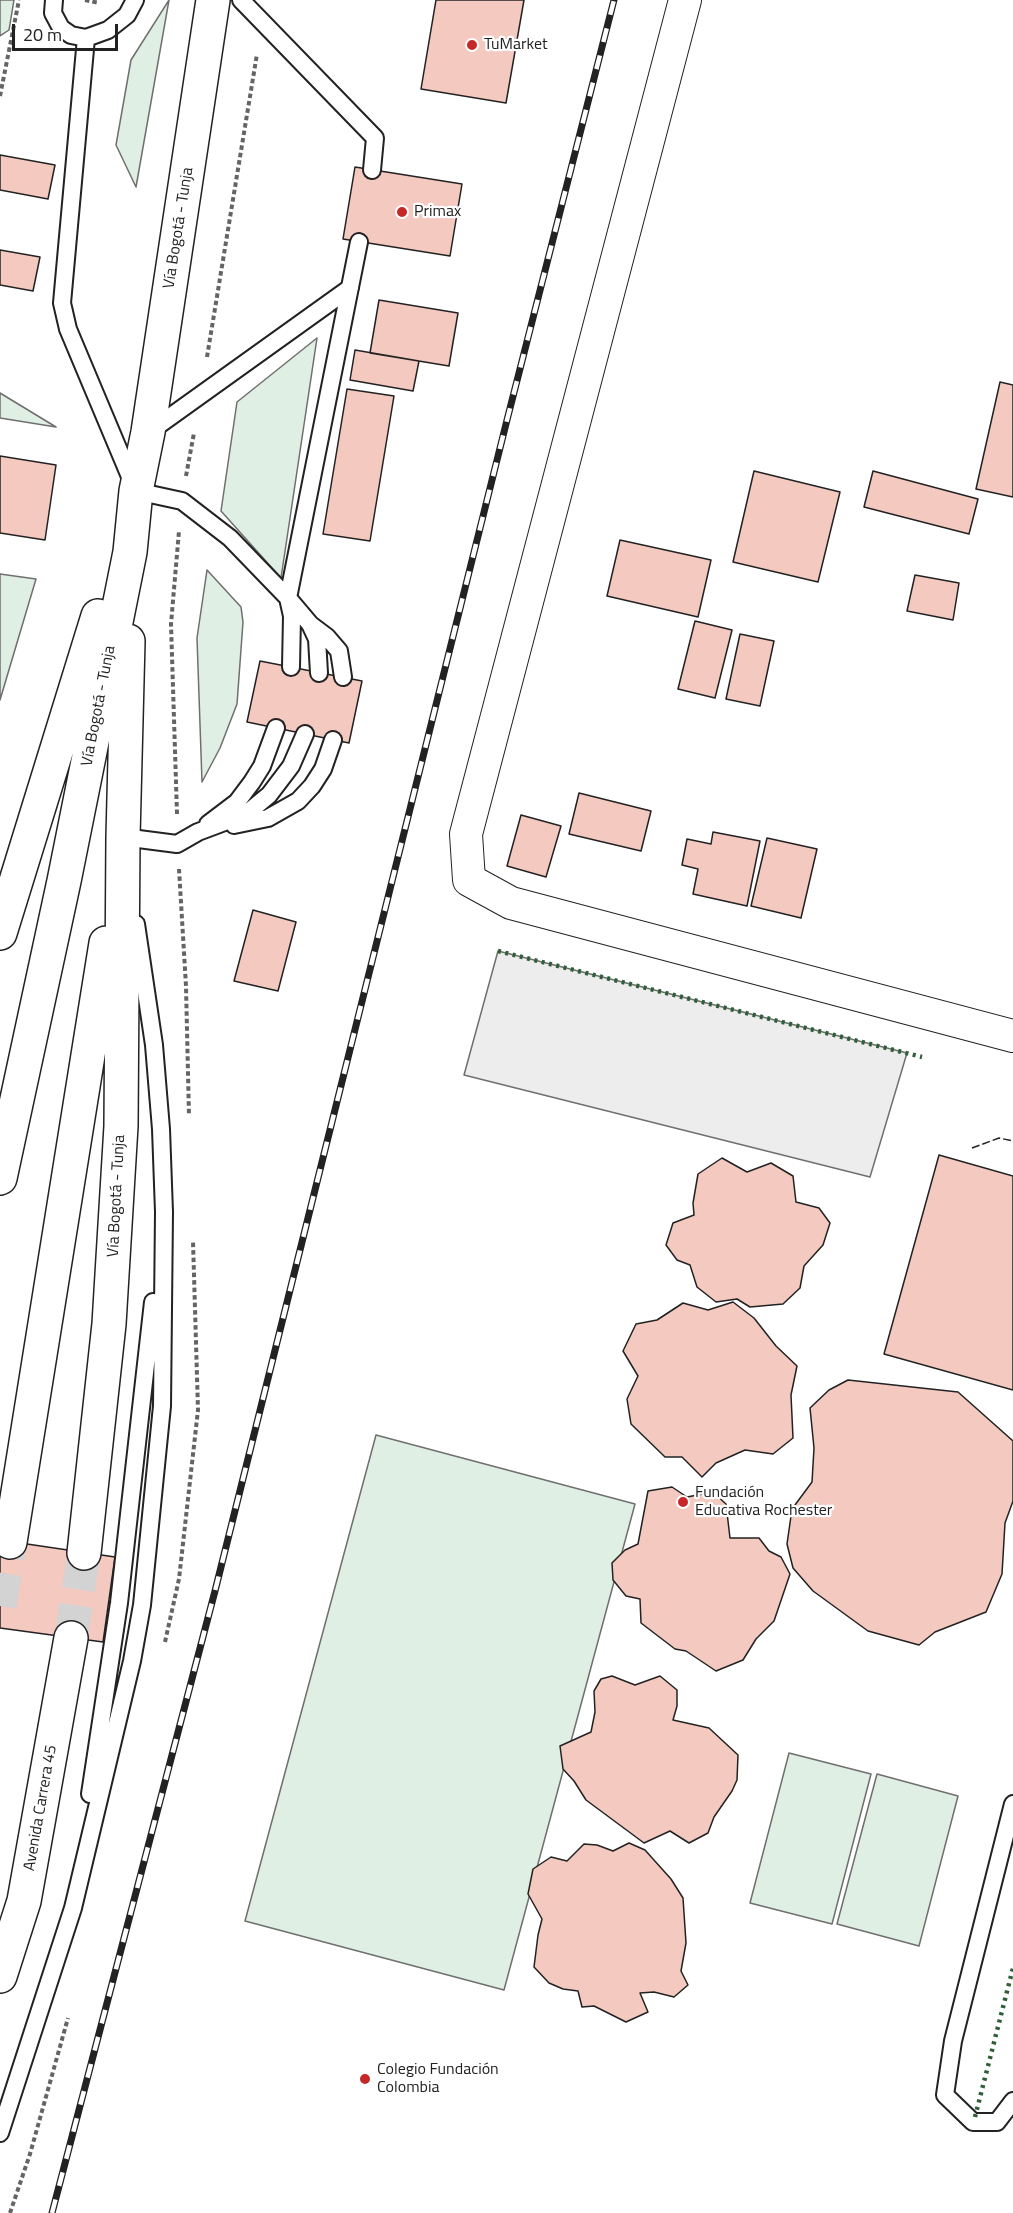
<!DOCTYPE html>
<html>
<head>
<meta charset="utf-8">
<style>
	body { margin:0 }
	#map { position:relative; width:1013px; height:2213px; overflow:hidden; background:#fff; font-family:"Titillium Web",sans-serif }
	canvas { display:block }
	.scale { position:absolute; left:12px; top:24px; width:106px; height:27px; box-sizing:border-box; border:3px solid #222; border-top:0; padding-left:8px; font-size:18px; line-height:21px; white-space:nowrap; color:#222; -webkit-text-stroke:4px #fff; paint-order:stroke }
</style>
</head>
<body>
<div id="map">
<canvas width="1013" height="2213"></canvas>
<div class="scale">20 m</div>
</div>
<script>
const g = document.querySelector('canvas').getContext('2d');
g.lineJoin = 'round';
function paint(path, color) { g.fillStyle = color; g.fill(path, 'evenodd'); }
const toPath = rows => new Path2D(rows.map(r => 'M' + r).join(''));
function trace(path, color, width, dash) { g.strokeStyle = color; g.lineWidth = width; g.lineCap = dash ? 'butt' : 'round'; g.setLineDash(dash || []); g.stroke(path); }
function drawText(font, color, halo, rows, align = 'center') {
  g.font = font + ' "Titillium Web",sans-serif'; g.lineWidth = 4.5; g.setLineDash([]); g.textBaseline = 'middle'; g.strokeStyle = halo; g.fillStyle = color; for (const [text, x, y, turn = 0] of rows) {
    g.save(); g.translate(x, y); g.rotate((+turn || 0) * Math.PI / 180); g.textAlign = isNaN(turn) ? turn : align; if (halo) g.strokeText(text, 0, 0); g.fillText(text, 0, 0); g.restore();
  }
}
const green = toPath([
	[0,0,14,0,9,30,0,36,0,0],
	[169,0,136,187,116,145,131,60,169,0],
	[317,338,281,578,221,511,237,402,317,338],
	[0,393,56,427,0,418,0,393],
	[207,570,241,607,243,622,237,704,220,748,202,782,197,638,207,570],
	[0,574,36,579,0,700,0,574],
	[376,1435,635,1504,504,1990,245,1921,376,1435],
	[789,1753,871,1774,832,1924,750,1903,789,1753],
	[877,1774,958,1796,919,1946,837,1924,877,1774]
]);
const parking = toPath([
	[498,951,907,1053,870,1177,464,1075,498,951]
]);
const building = toPath([
	[436,0,524,0,506,103,421,89,436,0],
	[0,155,55,165,48,199,0,190,0,155],
	[355,167,462,184,450,256,343,239,355,167],
	[0,250,40,257,33,291,0,285,0,250],
	[379,300,458,313,449,366,370,353,379,300],
	[355,350,419,361,413,391,350,380,355,350],
	[1000,382,1013,385,1013,497,976,489,1000,382],
	[347,389,394,396,370,541,323,534,347,389],
	[0,456,56,465,45,540,0,533,0,456],
	[754,471,840,492,818,582,733,562,754,471],
	[873,471,978,499,969,534,864,507,873,471],
	[620,540,711,560,698,617,607,596,620,540],
	[915,575,959,583,953,620,907,611,915,575],
	[695,621,732,630,715,698,678,689,695,621],
	[740,634,774,641,760,706,726,699,740,634],
	[260,661,362,681,349,743,247,722,260,661],
	[579,793,651,811,641,851,569,834,579,793],
	[521,815,561,826,546,877,507,866,521,815],
	[713,832,760,841,747,906,693,894,698,869,682,865,687,839,711,844,713,832],
	[767,838,817,849,801,918,751,906,767,838],
	[253,910,296,922,278,991,234,981,253,910],
	[939,1155,1013,1176,1013,1390,884,1354,939,1155],
	[722,1158,747,1172,771,1163,793,1176,796,1202,819,1208,830,1223,823,1245,804,1266,800,1288,783,1304,750,1307,737,1299,716,1302,697,1287,690,1265,677,1260,666,1245,673,1223,694,1215,693,1203,698,1174,722,1158],
	[733,1302,754,1318,776,1346,797,1366,791,1395,793,1438,773,1454,745,1450,716,1463,702,1477,682,1457,665,1457,631,1424,627,1399,638,1376,623,1351,636,1324,657,1320,683,1303,708,1310,733,1302],
	[848,1380,958,1392,1013,1441,1013,1501,1005,1523,1002,1574,986,1612,935,1632,919,1645,868,1631,813,1591,793,1568,787,1544,792,1509,812,1482,814,1448,810,1408,829,1390,848,1380],
	[672,1487,687,1497,713,1492,726,1504,730,1538,759,1538,769,1551,781,1557,790,1574,774,1621,756,1639,743,1660,716,1671,686,1651,675,1649,641,1623,640,1599,626,1596,613,1580,612,1563,625,1550,638,1544,648,1491,672,1487],
	[0,1540,115,1557,103,1642,0,1628,0,1540],
	[612,1676,635,1685,660,1676,677,1690,677,1706,673,1720,709,1728,738,1755,737,1780,732,1791,714,1817,708,1833,689,1843,670,1831,644,1843,586,1800,574,1781,563,1769,560,1746,591,1732,595,1712,594,1691,601,1679,612,1676],
	[629,1843,645,1850,671,1879,683,1898,686,1943,681,1971,688,1985,674,1997,654,1992,640,1993,648,2012,626,2022,594,2006,582,2007,578,1991,563,1989,549,1983,534,1967,538,1935,542,1919,528,1894,533,1869,551,1857,567,1861,584,1844,597,1845,613,1851,629,1843]
]);
const trunkTunnel = toPath([
	[0,1606,10,1542],
	[71,1638,84,1553]
]);
const path = toPath([
	[85,0,99,3],
	[0,96,19,0],
	[207,357,257,54],
	[186,476,194,433],
	[177,814,171,624,179,531],
	[179,869,186,986,189,1116],
	[165,1642,179,1579,198,1410,193,1241],
	[10,2213,30,2154,68,2018]
]);
const service = toPath([
	[54,0,53,13,61,28,71,35,86,38,108,30,127,15,135,0],
	[241,0,375,138,372,170],
	[86,38,62,303,68,329,136,491,182,501,230,538,288,598,310,624,317,639,319,673],
	[149,432,350,288],
	[311,625,327,637,339,651,343,677],
	[291,667,292,616,288,598,359,242],
	[208,824,237,802,252,782,262,766,276,728],
	[234,825,268,818,298,801,312,786,323,769,333,740],
	[124,842,123,837,177,844,198,832,246,814,269,795,291,766,305,734],
	[90,1794,119,1603,153,1302],
	[1013,1804,953,2041,945,2095,973,2122,997,2122,1013,2101],
	[0,2133,73,1908,132,1661,142,1605,162,1406,164,1212,161,1129,154,1045,136,924]
]);
const minor = toPath([
	[685,0,466,834,469,880,511,903,1013,1036]
]);
const trunk = toPath([
	[0,933,98,616],
	[0,1178,64,881,130,552,136,491,148,432,213,0],
	[10,1542,106,943],
	[84,1553,109,1324,121,1126,123,837,128,641],
	[0,1976,24,1901,71,1638]
]);
const rail = toPath([
	[52,2213,215,1591,507,420,614,0]
]);
const hedge = toPath([
	[498,951,922,1057],
	[975,2117,1013,1968]
]);
const fence = toPath([
	[972,1148,999,1138,1013,1141]
]);
const markers = [
	[472,45,6,"#c62828"],
	[402,212,6,"#c62828"],
	[683,1502,6,"#c62828"],
	[365,2079,6,"#c62828"]
];
const poiNames = [
	["TuMarket",484,45],
	["Primax",414,212],
	["Fundación",695,1493],
	["Educativa Rochester",695,1511],
	["Colegio Fundación",377,2070],
	["Colombia",377,2088]
];
const streetNames = [
	["Vía Bogotá - Tunja",179,228,-81],
	["Vía Bogotá - Tunja",99,706,-79],
	["Vía Bogotá - Tunja",117,1196,-87],
	["Avenida Carrera 45",41,1808,-80]
];
paint(green, '#e0efe3');
trace(green, '#6f6f6f', 1.5);
paint(parking, '#ededed');
trace(parking, '#6f6f6f', 1.5);
paint(building, '#f3c9c0');
trace(building, '#222', 1.5);
trace(trunkTunnel, '#d3d3d3', 33, [33, 16]);
trace(service, '#222', 20);
trace(minor, '#222', 34);
trace(trunk, '#222', 36);
trace(path, '#646464', 4, [4.5, 3]);
trace(service, '#fff', 16);
trace(minor, '#fff', 32);
trace(trunk, '#fff', 33);
trace(rail, '#222', 7);
trace(rail, '#fff', 4.5, [14]);
trace(hedge, '#2f5e38', 4.5, [3, 4.5]);
trace(fence, '#222', 1.5, [8, 3]);
for (const [x, y, r, color] of markers) { const dot = new Path2D(); dot.arc(x, y, r, 0, 2 * Math.PI); g.fillStyle = color; g.fill(dot); trace(dot, '#fff', 2); }
drawText('16px', '#222', '#fff', poiNames, 'left');
drawText('16px', '#222', '#fff', streetNames);
</script>
</body>
</html>
